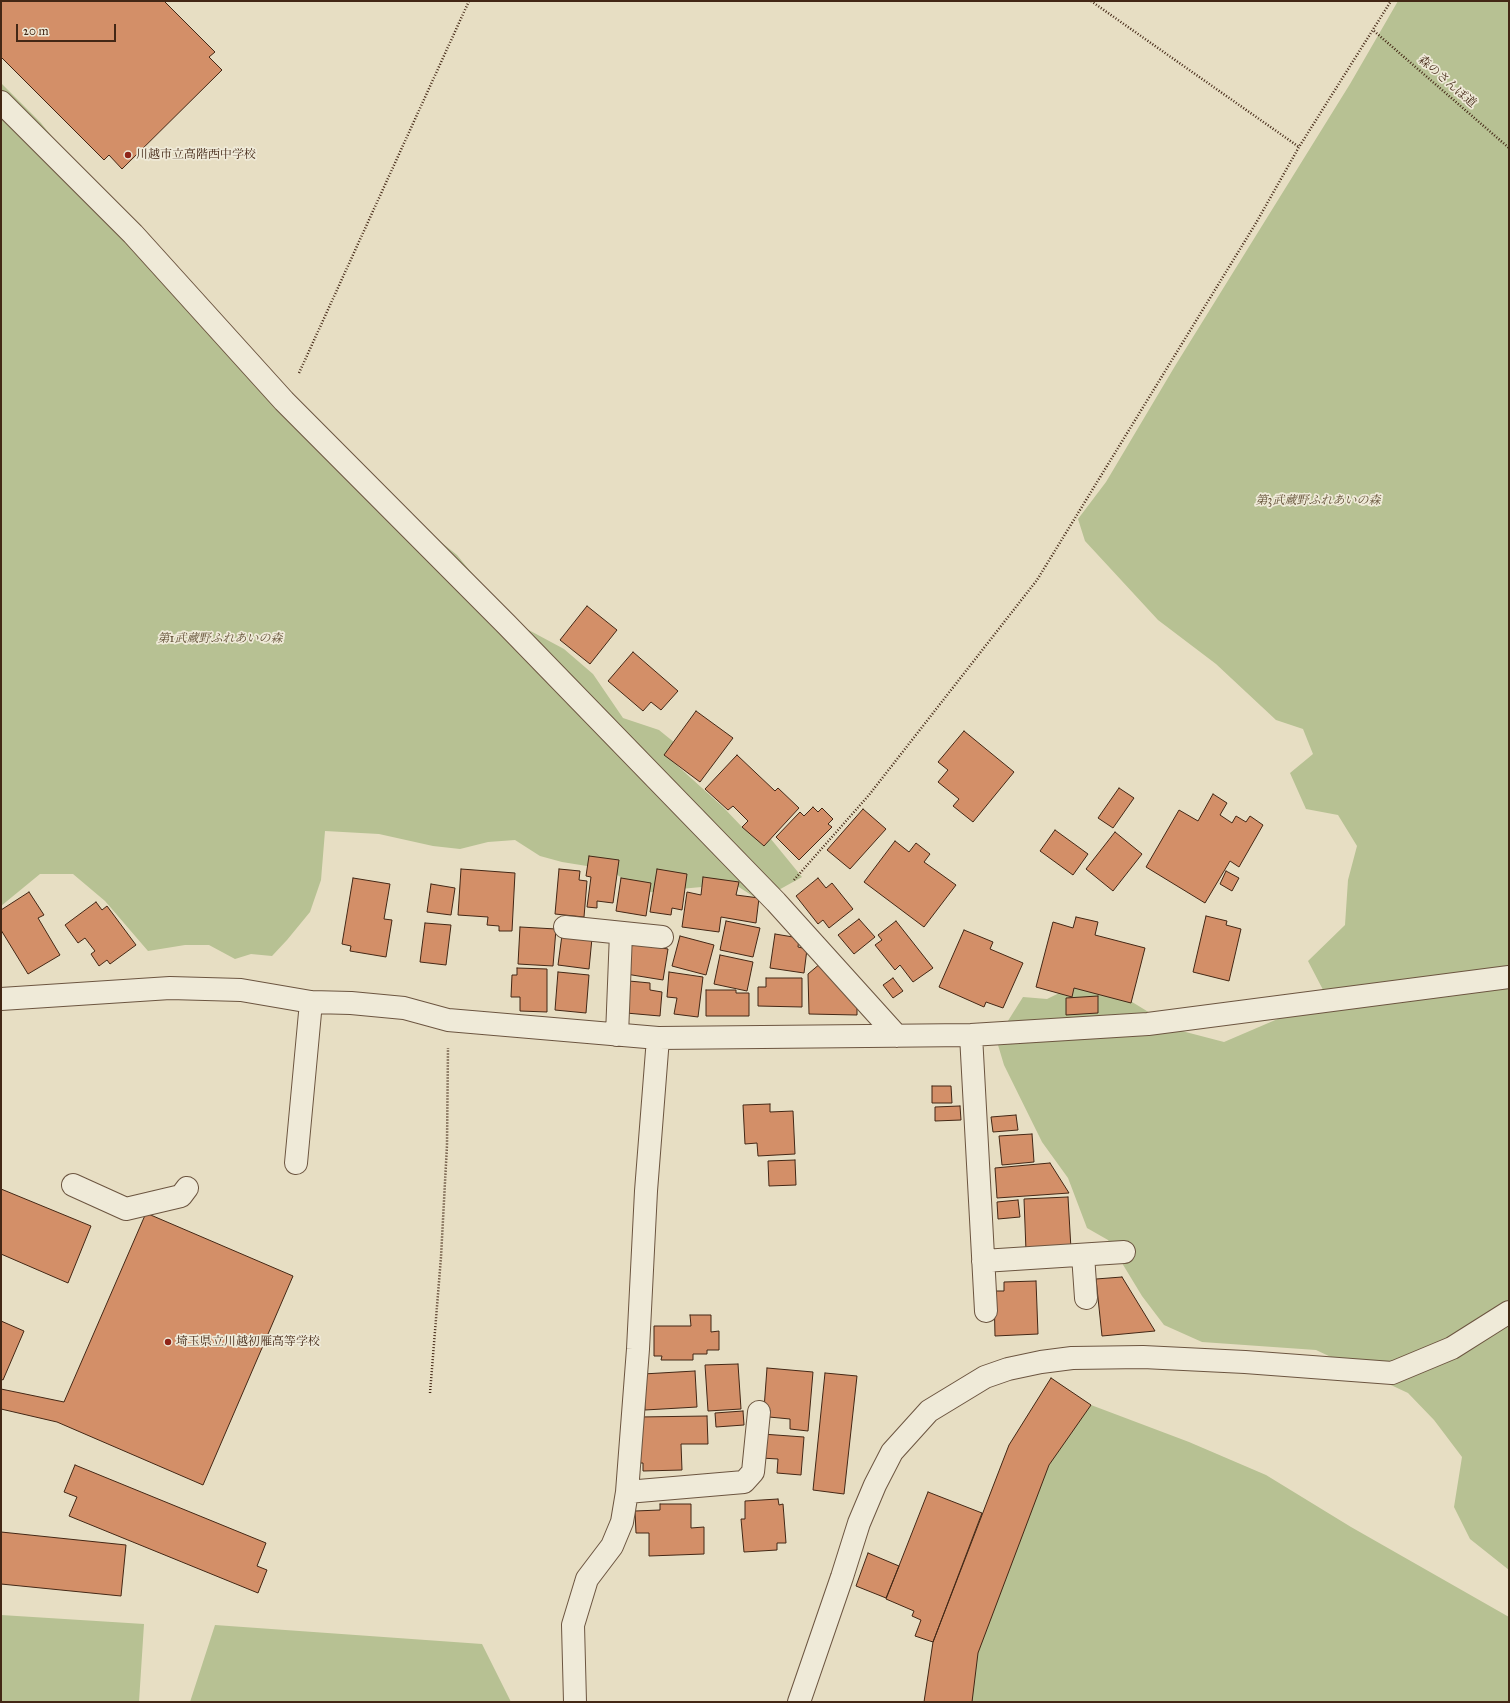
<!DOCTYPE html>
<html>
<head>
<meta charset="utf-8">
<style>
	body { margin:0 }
	#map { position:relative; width:1510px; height:1703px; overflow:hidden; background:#e7dec3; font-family:"IM FELL Great Primer",serif }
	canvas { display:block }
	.frame { position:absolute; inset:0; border:2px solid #432715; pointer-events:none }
	.scale { position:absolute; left:16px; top:24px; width:100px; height:18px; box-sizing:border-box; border:2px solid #432715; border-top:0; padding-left:5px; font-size:12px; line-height:14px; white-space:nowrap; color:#432715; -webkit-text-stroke:3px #efead8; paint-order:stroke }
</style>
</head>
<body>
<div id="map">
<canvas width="1510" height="1703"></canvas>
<div class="frame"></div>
<div class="scale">20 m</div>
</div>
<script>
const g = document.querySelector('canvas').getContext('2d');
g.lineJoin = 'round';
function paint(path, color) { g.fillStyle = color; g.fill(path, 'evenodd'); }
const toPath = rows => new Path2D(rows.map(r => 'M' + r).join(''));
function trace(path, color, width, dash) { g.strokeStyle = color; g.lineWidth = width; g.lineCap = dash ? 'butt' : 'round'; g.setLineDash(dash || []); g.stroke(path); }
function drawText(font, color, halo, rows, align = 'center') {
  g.font = font + ' "IM FELL Great Primer","Noto Serif JP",serif'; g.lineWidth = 3.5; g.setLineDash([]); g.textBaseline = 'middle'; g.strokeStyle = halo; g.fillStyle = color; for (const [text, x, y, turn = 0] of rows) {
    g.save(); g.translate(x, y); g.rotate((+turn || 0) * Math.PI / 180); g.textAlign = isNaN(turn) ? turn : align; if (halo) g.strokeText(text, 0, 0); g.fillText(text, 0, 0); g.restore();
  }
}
const green = toPath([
	[1398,1,1509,1,1509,1570,1470,1539,1454,1507,1462,1457,1434,1420,1408,1393,1316,1350,1202,1342,1164,1325,1142,1296,1108,1240,1087,1228,1068,1178,1042,1142,1004,1065,998,1045,1006,1024,1023,997,1047,999,1084,981,1119,994,1178,1030,1224,1042,1294,1012,1333,1009,1308,961,1345,925,1348,880,1357,846,1338,815,1306,809,1290,773,1313,754,1303,729,1276,720,1216,664,1158,620,1085,541,1078,519,1106,482,1175,366,1350,84],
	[1,83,41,123,217,341,405,513,457,555,510,620,564,649,593,674,623,718,659,730,675,743,670,759,723,807,744,829,766,833,802,877,775,892,756,898,734,884,680,889,667,893,649,892,632,885,616,874,593,867,562,862,540,856,515,840,488,842,460,849,433,846,379,834,325,831,321,880,310,912,287,940,272,956,251,954,235,959,209,945,185,945,148,951,105,901,73,874,40,874,1,906],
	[1051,1378,1091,1405,1189,1442,1266,1475,1351,1527,1509,1617,1509,1702,924,1702,933,1642,1009,1445],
	[1,1615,144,1624,139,1702,1,1702],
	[215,1625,482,1644,511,1702,190,1702]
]);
const building = toPath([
	[1,1,164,1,215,52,209,57,222,70,122,169,109,155,104,160,1,57,1,1],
	[587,606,617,630,590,664,560,640,587,606],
	[633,652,678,691,661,710,651,702,643,711,608,681,633,652],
	[696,711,733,738,700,782,664,755,696,711],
	[964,731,1014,772,973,822,953,806,959,799,938,782,948,770,938,762,964,731],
	[737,755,775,791,778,788,799,808,764,846,742,827,748,821,733,806,728,810,705,789,737,755],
	[1119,788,1134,798,1113,828,1098,818,1119,788],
	[1213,794,1227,803,1220,815,1232,823,1236,816,1246,822,1250,816,1263,825,1239,867,1230,861,1205,903,1146,867,1179,810,1198,821,1213,794],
	[813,807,818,812,822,808,833,819,828,824,832,827,799,860,776,837,800,812,804,816,813,807],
	[863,809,886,829,850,869,827,850,863,809],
	[1055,830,1088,854,1073,875,1040,851,1055,830],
	[1115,832,1142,854,1113,891,1086,869,1115,832],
	[895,841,909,852,916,843,930,854,924,862,956,885,924,927,864,882,895,841],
	[589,856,619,860,613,903,597,901,597,908,587,907,591,877,586,876,589,856],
	[461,869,515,873,512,931,499,931,499,926,487,925,488,917,458,915,461,869],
	[559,869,580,871,579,880,587,881,584,917,555,914,559,869],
	[657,869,687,874,682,910,672,908,671,915,650,912,657,869],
	[1226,871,1239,878,1232,891,1220,884,1226,871],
	[703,877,739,882,736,895,759,898,756,923,721,917,719,932,682,927,687,892,701,895,703,877],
	[353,878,390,884,384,919,392,920,386,957,350,951,351,946,342,944,353,878],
	[621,878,651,883,646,916,616,911,621,878],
	[818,878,826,888,832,883,853,909,829,928,823,920,818,924,796,896,818,878],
	[431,884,455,888,451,915,427,912,431,884],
	[29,892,44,915,38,918,60,955,28,974,1,930,1,910,29,892],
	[96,902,102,910,107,906,136,945,110,964,107,960,99,966,91,954,95,951,85,938,78,943,65,925,96,902],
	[1206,916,1227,921,1226,925,1241,929,1229,981,1193,972,1206,916],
	[1076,917,1098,922,1095,935,1145,948,1131,1003,1074,988,1072,997,1036,987,1053,922,1073,928,1076,917],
	[859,919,875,937,854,954,838,935,859,919],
	[726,921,760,928,753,957,720,950,726,921],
	[896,921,933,968,913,982,900,965,895,970,875,945,882,940,878,935,896,921],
	[425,923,451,925,446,965,420,962,425,923],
	[520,927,556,929,553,966,518,964,520,927],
	[964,930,993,942,990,949,1023,963,1003,1008,986,1002,984,1007,939,987,964,930],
	[775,934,799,938,798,947,807,949,804,973,770,968,775,934],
	[562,935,592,938,589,969,558,965,562,935],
	[680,936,714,945,706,975,672,966,680,936],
	[631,943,668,949,663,980,626,974,631,943],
	[720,955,753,962,747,991,714,984,720,955],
	[821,963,857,1006,857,1015,809,1014,808,974,821,963],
	[517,968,547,969,547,1012,520,1011,520,997,511,997,512,975,517,975,517,968],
	[558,972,589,975,586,1013,555,1010,558,972],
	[669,972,703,977,698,1017,674,1014,677,998,667,997,669,972],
	[766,978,802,978,802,1007,758,1006,758,987,766,987,766,978],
	[893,978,903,991,893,998,883,985,893,978],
	[629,981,650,983,650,990,662,992,660,1016,626,1013,629,981],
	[706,990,736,990,736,993,749,993,749,1016,706,1016,706,990],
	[1098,996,1098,1013,1066,1015,1066,998,1098,996],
	[932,1086,951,1086,952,1103,932,1103,932,1086],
	[770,1104,770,1112,793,1111,795,1154,758,1156,757,1143,745,1144,743,1105,770,1104],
	[960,1106,961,1120,935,1121,935,1107,960,1106],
	[1016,1115,1018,1130,993,1132,991,1117,1016,1115],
	[1032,1134,1034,1162,1002,1165,999,1136,1032,1134],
	[795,1160,796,1185,769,1186,768,1161,795,1160],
	[1050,1163,1069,1193,997,1198,995,1168,1050,1163],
	[1,1189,91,1226,68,1283,1,1254,1,1189],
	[1068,1197,1071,1249,1026,1251,1024,1199,1068,1197],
	[1018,1200,1020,1217,998,1219,997,1202,1018,1200],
	[146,1213,293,1276,203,1485,57,1422,1,1409,1,1389,64,1402,146,1213],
	[1122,1277,1155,1331,1102,1336,1096,1279,1122,1277],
	[1036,1281,1038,1334,995,1336,994,1291,1004,1291,1004,1282,1036,1281],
	[690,1315,711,1315,711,1332,719,1331,719,1350,707,1350,707,1354,693,1354,693,1360,661,1360,662,1356,654,1356,654,1326,691,1326,690,1315],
	[1,1321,24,1331,3,1380,1,1379,1,1321],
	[738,1364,741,1409,708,1411,705,1365,738,1364],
	[767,1368,813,1372,808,1431,790,1429,790,1419,769,1417,770,1410,764,1409,767,1368],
	[695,1371,697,1407,645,1410,643,1374,695,1371],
	[825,1373,857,1376,844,1494,813,1490,825,1373],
	[1051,1378,1091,1405,1049,1465,978,1653,972,1702,924,1702,933,1642,1009,1445,1051,1378],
	[743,1411,744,1425,716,1427,715,1413,743,1411],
	[707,1416,708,1444,681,1444,682,1470,643,1471,643,1463,640,1463,639,1417,707,1416],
	[762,1434,804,1437,801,1475,777,1473,778,1459,761,1458,762,1434],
	[75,1465,266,1543,257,1566,267,1570,258,1593,69,1516,77,1497,64,1492,75,1465],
	[928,1492,982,1513,933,1642,915,1636,921,1620,912,1616,914,1611,886,1599,928,1492],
	[778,1499,779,1505,783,1504,786,1543,777,1543,777,1550,744,1552,741,1519,745,1519,745,1501,778,1499],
	[660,1504,691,1504,691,1528,704,1527,704,1554,649,1556,649,1533,636,1533,635,1511,660,1510,660,1504],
	[1,1532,126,1545,121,1596,1,1584,1,1532],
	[868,1553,899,1566,886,1598,856,1586,868,1553]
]);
const path = toPath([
	[1091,1,1299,147],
	[1374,31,1509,148],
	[299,373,469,1],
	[794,880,869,795,1037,580,1256,223,1299,147,1391,1],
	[430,1393,441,1257,447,1145,448,1048]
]);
const minor = toPath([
	[1,102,133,234,284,401,507,625,776,902,897,1036],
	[565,927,662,937],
	[1,999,170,988,241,990,311,1002,351,1003,404,1008,448,1020,658,1038,971,1035,1148,1024,1509,977],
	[617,1035,621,933],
	[971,1035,986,1311],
	[296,1163,311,1002],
	[73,1185,126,1209,181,1196,187,1188],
	[1083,1255,1086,1298],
	[983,1261,1124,1252],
	[627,1492,744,1482,753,1472,759,1412],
	[575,1702,573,1625,587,1579,612,1546,622,1522,627,1492,638,1349,646,1191,658,1038],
	[799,1702,842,1577,859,1523,875,1485,892,1452,929,1411,985,1377,1008,1369,1041,1362,1072,1358,1143,1357,1245,1362,1392,1373,1452,1348,1509,1312]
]);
const markers = [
	[128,155,4,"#8f2418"],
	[168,1342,4,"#8f2418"]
];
const streetNames = [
	["森のさんぽ道",1447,82,41]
];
const poiNames = [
	["川越市立高階西中学校",136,155],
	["埼玉県立川越初雁高等学校",176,1342]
];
const parkNames = [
	["第3武蔵野ふれあいの森",1318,501],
	["第1武蔵野ふれあいの森",220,639]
];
paint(green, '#b7c193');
paint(building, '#d38f68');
trace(building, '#432715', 1);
trace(minor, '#6c5540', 24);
trace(path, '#432715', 2.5, [1, 2]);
trace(minor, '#efead8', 22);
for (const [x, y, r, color] of markers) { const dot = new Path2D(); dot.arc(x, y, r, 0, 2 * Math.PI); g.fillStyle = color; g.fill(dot); trace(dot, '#efead8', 1.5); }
drawText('12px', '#432715', '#efead8', streetNames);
drawText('12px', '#432715', '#efead8', poiNames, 'left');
drawText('italic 12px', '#604e34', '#efead8', parkNames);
</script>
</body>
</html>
